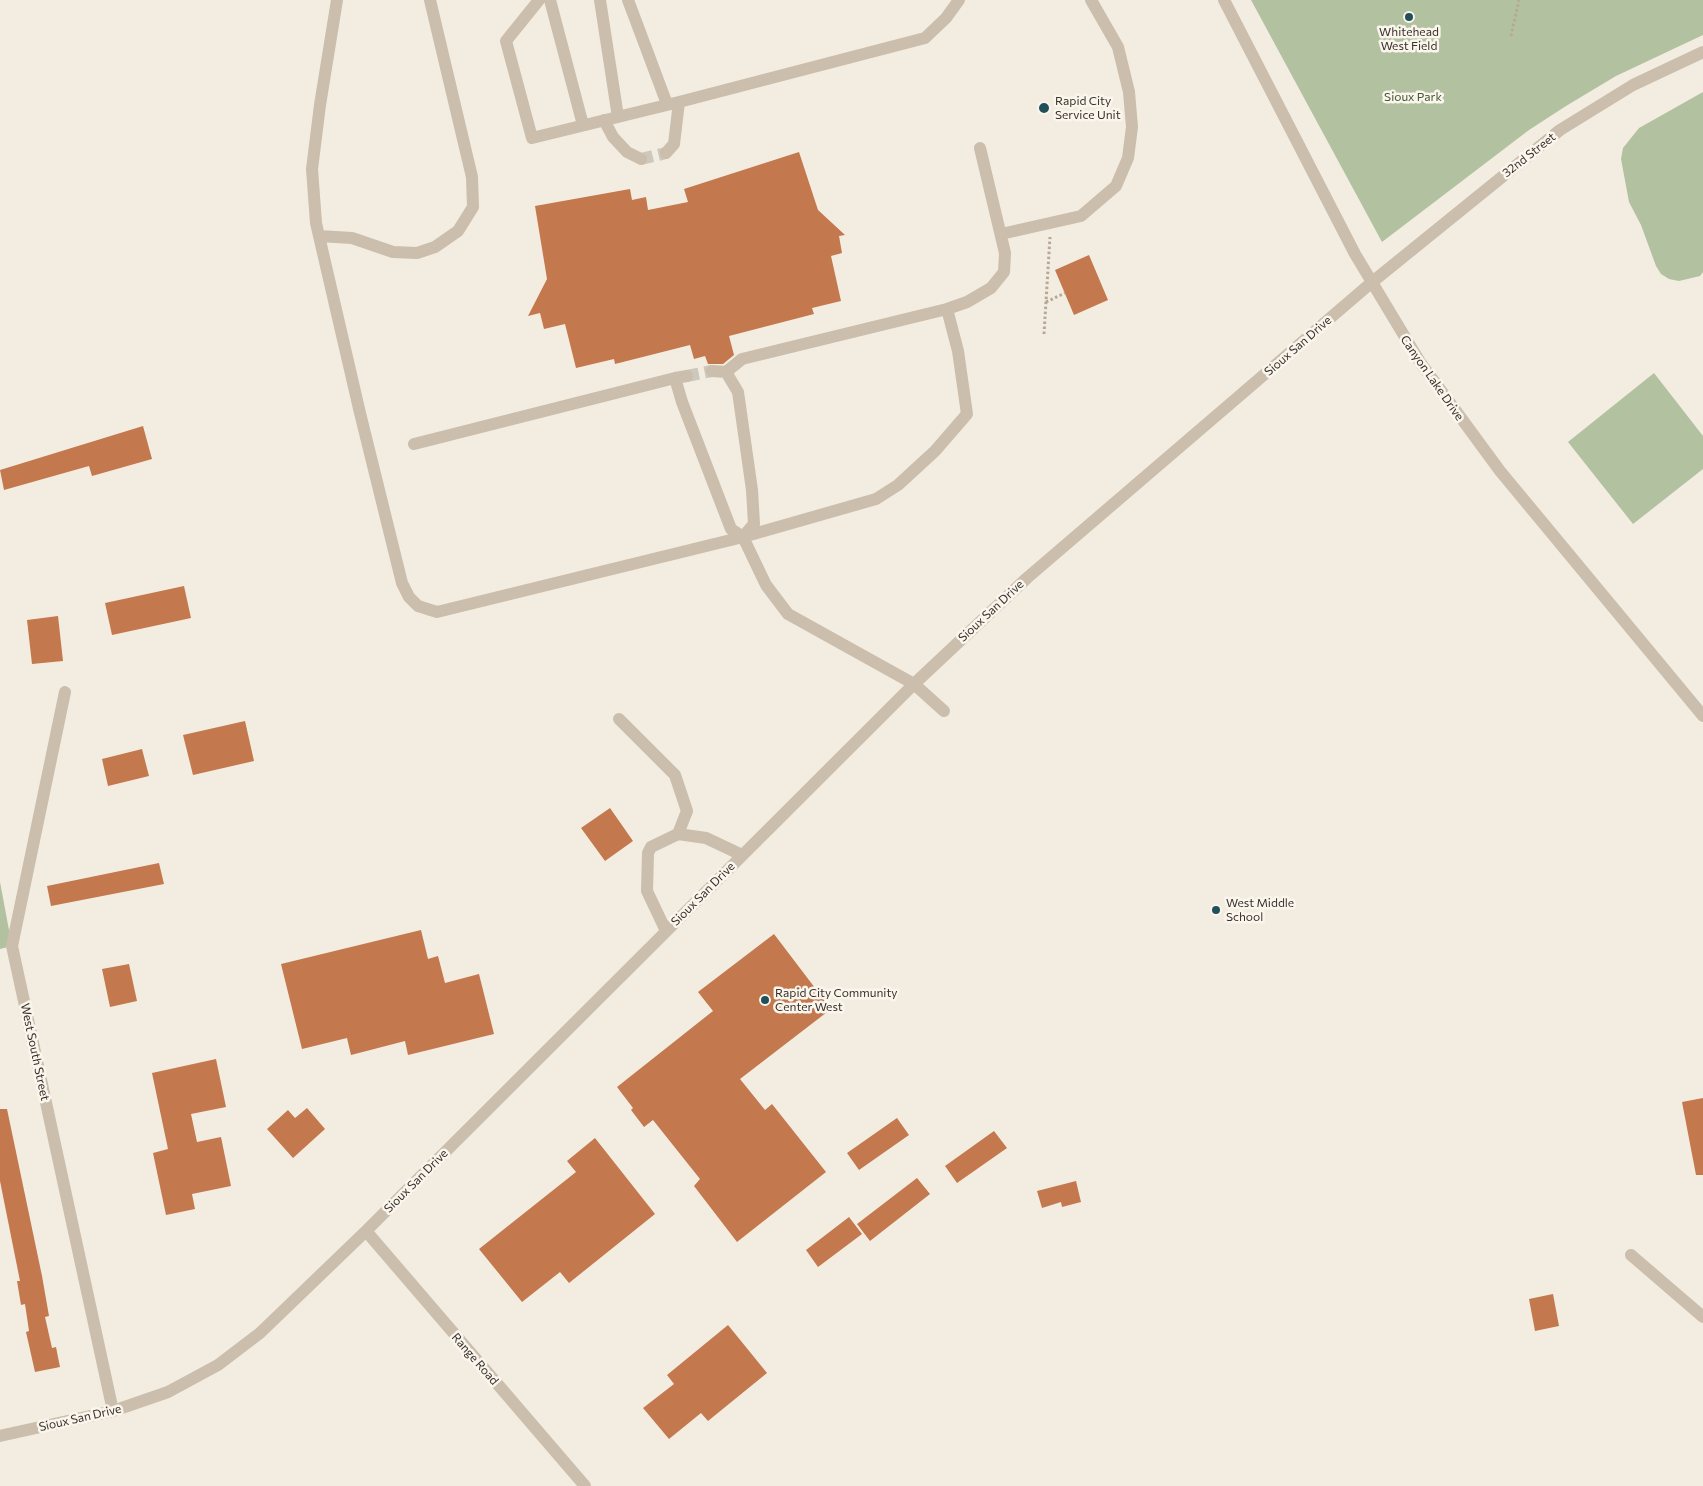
<!DOCTYPE html>
<html>
<head>
<meta charset="utf-8">
<style>
	body { margin:0 }
	canvas { display:block; background:#f3ece0 }
</style>
</head>
<body>
<canvas width="1703" height="1486"></canvas>
<script>
const g = document.querySelector('canvas').getContext('2d');
g.lineJoin = 'round';
function paint(path, color) { g.fillStyle = color; g.fill(path, 'evenodd'); }
const toPath = rows => new Path2D(rows.map(r => 'M' + r).join(''));
function trace(path, color, width, dash) { g.strokeStyle = color; g.lineWidth = width; g.lineCap = dash ? 'butt' : 'round'; g.setLineDash(dash || []); g.stroke(path); }
function drawText(font, color, halo, rows, align = 'center') {
  g.font = font + ' Commissioner,sans-serif'; g.lineWidth = 5; g.setLineDash([]); g.textBaseline = 'middle'; g.strokeStyle = halo; g.fillStyle = color; for (const [text, x, y, turn = 0] of rows) {
    g.save(); g.translate(x, y); g.rotate((+turn || 0) * Math.PI / 180); g.textAlign = isNaN(turn) ? turn : align; if (halo) g.strokeText(text, 0, 0); g.fillText(text, 0, 0); g.restore();
  }
}
const green = toPath([
	[1251,0,1703,0,1703,35,1616,76,1566,106,1529,130,1382,242],
	[1703,92,1703,272,1700,276,1679,281,1669,279,1661,274,1656,266,1641,225,1629,202,1621,159,1623,148,1639,128],
	[1654,373,1703,436,1703,469,1633,524,1568,442],
	[0,882,12,946,0,949]
]);
const building = toPath([
	[799,152,818,210,845,235,839,236,842,253,831,256,841,301,812,308,814,314,729,336,734,355,723,364,708,364,705,356,694,359,690,345,615,364,614,359,576,368,565,324,544,329,540,313,528,316,547,279,535,206,630,189,632,200,646,197,648,210,688,202,684,189],
	[1089,255,1108,300,1074,315,1055,270],
	[143,426,152,459,92,476,89,466,4,490,0,470],
	[184,586,191,618,112,635,105,603],
	[58,616,63,661,32,664,27,620],
	[245,721,254,761,193,775,183,735],
	[142,749,149,776,108,786,102,759],
	[610,808,633,841,605,861,581,828],
	[159,863,164,884,51,906,47,886],
	[421,930,428,959,438,956,445,983,479,974,494,1034,408,1055,405,1041,351,1055,347,1038,302,1049,281,964],
	[774,934,831,1009,740,1079,765,1110,772,1104,826,1172,737,1242,694,1186,700,1179,653,1120,644,1127,631,1110,633,1108,617,1087,713,1011,698,992],
	[129,964,137,1001,110,1007,102,969],
	[216,1059,226,1107,191,1114,197,1142,221,1137,231,1186,192,1194,195,1209,166,1215,153,1153,168,1149,152,1073],
	[1703,1098,1703,1175,1696,1175,1682,1102],
	[307,1108,325,1129,293,1158,267,1129,288,1110,295,1118],
	[0,1109,7,1109,42,1276,49,1316,45,1317,52,1348,56,1347,60,1367,35,1372,26,1332,29,1331,25,1304,21,1305,17,1281,20,1281,0,1181],
	[897,1118,909,1135,859,1170,847,1153],
	[994,1131,1007,1148,957,1183,945,1166],
	[595,1138,655,1214,569,1283,560,1272,522,1302,479,1249,576,1172,567,1161],
	[917,1178,930,1194,870,1241,857,1224],
	[1076,1181,1081,1202,1062,1207,1061,1202,1042,1208,1037,1191],
	[849,1217,862,1234,818,1267,806,1250],
	[1553,1294,1559,1326,1535,1331,1529,1299],
	[728,1325,767,1373,708,1421,701,1413,669,1439,643,1408,674,1384,667,1375]
]);
const minorTunnel = toPath([
	[641,159,666,153],
	[687,376,712,371]
]);
const path = toPath([
	[1511,36,1519,0],
	[1046,302,1065,293],
	[1044,334,1050,237]
]);
const minor = toPath([
	[337,0,320,105,312,169,316,223,360,413,402,583,409,597,418,606,437,612,743,537,766,585,788,614,914,684,944,711],
	[539,0,506,41,532,138,679,102,925,38,946,18,959,0],
	[550,0,583,125],
	[600,0,618,117],
	[628,0,667,104],
	[1224,0,1355,254,1420,362,1500,471,1703,716],
	[604,120,613,137,627,152,641,159],
	[666,153,674,144,679,102],
	[1001,234,1081,216,1116,186,1128,158,1132,127,1129,92,1118,47,1091,0],
	[319,236,352,238,393,252,417,253,435,247,458,231,473,207,472,177,430,0],
	[726,372,742,359,947,309],
	[687,376,675,378,682,402,731,529,743,537,754,524,752,490,738,392,726,372,712,371],
	[414,444,675,378],
	[743,537,876,499,898,485,935,451,967,414,958,351,947,309,967,302,991,288,1004,272,1005,253,980,148],
	[65,692,12,946,113,1411],
	[619,719,675,775,687,811,678,834],
	[666,931,647,891,648,853,651,847,678,834,706,838,742,855],
	[366,1231,585,1486],
	[1631,1255,1703,1317],
	[0,1436,113,1411,168,1392,218,1365,260,1333,366,1231,914,684,1027,578,1371,283,1560,130,1633,85,1703,52]
]);
const markers = [
	[1409,17,5,"#21505b"],
	[1044,108,6,"#21505b"],
	[1216,910,5,"#21505b"],
	[765,1000,5,"#21505b"]
];
const poiNames = [
	["Whitehead",1409,32,"center"],
	["West Field",1409,46,"center"],
	["Rapid City",1055,101],
	["Service Unit",1055,115],
	["West Middle",1226,903],
	["School",1226,917],
	["Rapid City Community",775,993],
	["Center West",775,1007]
];
const parkNames = [
	["Sioux Park",1413,97]
];
const streetNames = [
	["32nd Street",1529,155,-38],
	["Sioux San Drive",1298,346,-41],
	["Canyon Lake Drive",1432,378,55],
	["Sioux San Drive",991,611,-43],
	["Sioux San Drive",703,894,-45],
	["West South Street",35,1052,78],
	["Sioux San Drive",416,1181,-45],
	["Range Road",475,1359,49],
	["Sioux San Drive",80,1418,-13]
];
paint(green, '#b2c2a0');
paint(building, '#c4784e');
trace(minorTunnel, '#cec7bc', 12, [12, 6]);
trace(path, '#b7a896', 3, [2.5, 2.5]);
trace(minor, '#cbbeac', 12);
for (const [x, y, r, color] of markers) { const dot = new Path2D(); dot.arc(x, y, r, 0, 2 * Math.PI); g.fillStyle = color; g.fill(dot); trace(dot, '#faf6ed', 2); }
drawText('12px', '#39312b', '#faf6ed', poiNames, 'left');
drawText('12px', '#44572f', '#faf6ed', parkNames);
drawText('12px', '#39312b', '#faf6ed', streetNames);
</script>
</body>
</html>
